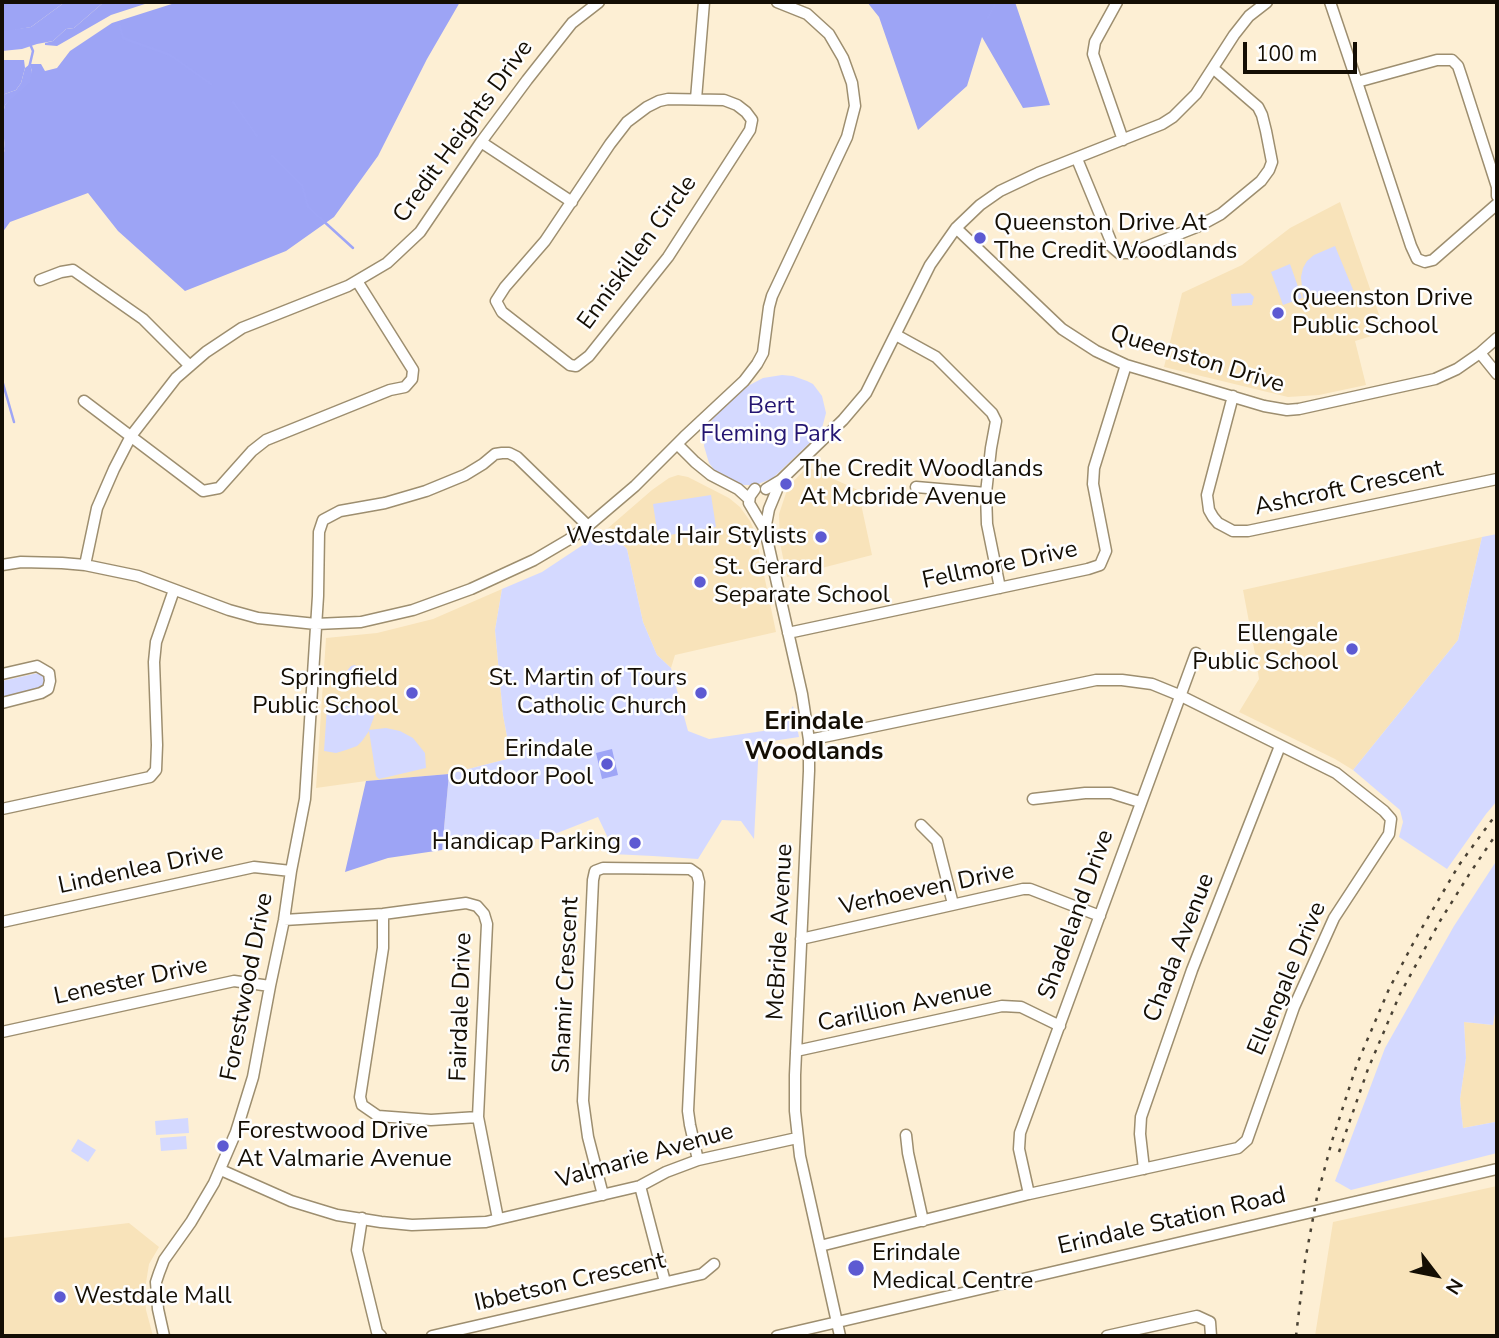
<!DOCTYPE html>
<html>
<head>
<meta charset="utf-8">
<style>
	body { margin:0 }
	#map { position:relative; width:1499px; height:1338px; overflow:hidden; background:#fdefd4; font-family:"Nunito Sans",sans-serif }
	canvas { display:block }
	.frame { position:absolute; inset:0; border:4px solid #140e04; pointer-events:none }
	.north { position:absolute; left:1401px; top:1240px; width:70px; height:70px; -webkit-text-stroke:5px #fefefe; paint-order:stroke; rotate:122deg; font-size:19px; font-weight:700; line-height:28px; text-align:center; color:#140e04 }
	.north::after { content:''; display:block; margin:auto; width:24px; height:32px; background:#140e04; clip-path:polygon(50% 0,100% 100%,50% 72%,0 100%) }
	.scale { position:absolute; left:1243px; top:42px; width:114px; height:32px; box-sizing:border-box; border:4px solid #140e04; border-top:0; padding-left:9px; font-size:21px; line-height:24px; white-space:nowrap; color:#140e04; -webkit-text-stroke:5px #fefefe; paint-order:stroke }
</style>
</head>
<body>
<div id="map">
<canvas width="1499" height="1338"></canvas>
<div class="frame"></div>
<div class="north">N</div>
<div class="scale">100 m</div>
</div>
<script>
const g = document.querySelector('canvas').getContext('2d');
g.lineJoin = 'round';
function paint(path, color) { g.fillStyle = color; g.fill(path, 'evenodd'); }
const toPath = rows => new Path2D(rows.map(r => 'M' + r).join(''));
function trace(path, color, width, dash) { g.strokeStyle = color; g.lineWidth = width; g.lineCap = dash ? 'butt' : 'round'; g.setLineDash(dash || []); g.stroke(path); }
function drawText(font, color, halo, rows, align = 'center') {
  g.font = font + ' "Nunito Sans",sans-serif'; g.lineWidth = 5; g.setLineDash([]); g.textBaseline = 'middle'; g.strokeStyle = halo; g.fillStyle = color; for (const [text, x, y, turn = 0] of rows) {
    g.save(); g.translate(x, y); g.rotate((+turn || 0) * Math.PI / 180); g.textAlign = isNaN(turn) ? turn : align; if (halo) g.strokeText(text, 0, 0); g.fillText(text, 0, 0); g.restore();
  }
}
const built = toPath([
	[1340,202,1385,332,1355,341,1366,385,1319,395,1288,397,1164,367,1182,293,1242,265,1290,228],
	[807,467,858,490,872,555,787,577,780,543,779,514,788,487],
	[678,475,688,477,729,498,740,507,750,521,755,532,776,632,675,655,671,668,657,655,643,622,627,549,607,529,652,490,669,478],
	[1482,537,1458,640,1353,770,1335,759,1239,712,1259,679,1256,659,1243,590],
	[502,589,495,630,503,715,511,758,449,774,366,781,316,788,326,638,377,633,433,619],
	[1497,1002,1497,1129,1495,1122,1463,1128,1460,1099,1466,1058,1464,1022,1493,1025],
	[1497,1186,1497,1336,1315,1336,1333,1222],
	[129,1223,159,1247,149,1264,145,1289,146,1310,153,1336,2,1336,2,1238]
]);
const green = toPath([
	[1335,246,1354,292,1350,299,1303,298,1301,277,1303,268,1307,261,1314,255],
	[1290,264,1302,298,1283,305,1271,272],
	[1250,293,1254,297,1252,305,1232,306,1231,294],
	[782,375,793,376,807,381,813,384,822,396,826,413,821,432,773,478,756,485,741,485,716,472,709,463,704,446,706,431,715,415,744,388,763,378],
	[711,495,716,527,658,537,653,504],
	[607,529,627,549,643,622,657,655,671,668,688,731,709,739,763,731,785,719,793,706,799,737,759,743,754,839,741,821,722,820,698,859,653,856,612,854,608,838,598,817,542,839,504,840,442,850,449,774,511,758,503,715,495,630,502,589,542,572],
	[1497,534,1497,801,1486,814,1447,869,1399,837,1403,822,1400,810,1353,770,1458,640,1482,537],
	[355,665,360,669,364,676,361,682,356,685,348,680,346,672,351,666],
	[38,673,43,674,45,680,45,684,42,688,2,697,2,681],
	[373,704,374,717,369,730,386,728,400,731,413,738,425,753,426,768,379,779,376,776,369,731,362,741,357,746,346,750,336,753,324,751,327,707],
	[1497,860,1497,1002,1493,1025,1464,1022,1466,1058,1460,1099,1463,1128,1495,1122,1497,1129,1497,1153,1351,1190,1335,1181,1385,1048,1454,926],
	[188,1118,189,1133,156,1135,155,1121],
	[186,1136,187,1149,161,1151,160,1138],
	[78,1139,96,1150,88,1162,71,1151]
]);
const forest = toPath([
	[2,2,65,2,31,27,9,31,2,31],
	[104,2,151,2,111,15,57,46,45,45,45,43,53,41,66,29,74,28],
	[178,2,460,2,427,59,378,156,334,217,286,251,185,291,118,231,88,193,10,222,2,233,2,159,5,149,2,118,5,105,32,72,30,64,41,64,45,71,57,68,70,51,112,23],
	[867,2,1015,2,1050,105,1023,108,982,37,967,86,918,130,879,17],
	[2,60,24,60,25,68,21,83,16,90,2,95],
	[449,774,442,850,388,858,345,872,366,781]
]);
const water = toPath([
	[65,2,104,2,74,28,66,29,53,41,37,44,22,49,2,51,2,31,31,27],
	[30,64,32,72,30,83,5,105,2,118,5,149,2,159,2,95,16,90,21,83,25,68],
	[612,749,618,775,602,779,596,753]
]);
const stream = toPath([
	[113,2,116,5],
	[988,18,996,2],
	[120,26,123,38,170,55,211,84],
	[29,68,33,51,30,44],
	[233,102,257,136],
	[272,156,302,185,308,207,353,248],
	[2,380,14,422]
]);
const minor = toPath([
	[1117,2,1095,42,1093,54,1123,140],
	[1330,2,1357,82,1411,246,1417,259,1425,262,1433,260,1497,204],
	[1357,82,1437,60,1452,60,1458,66,1462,78,1497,187,1497,196],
	[668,99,724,100,737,105,746,112,752,120,750,130,668,257,589,356,576,366,570,365,502,312,496,301,505,287,545,241,610,144,627,122,647,107,659,101,668,99],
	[696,99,704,2],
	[481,142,572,202],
	[1077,159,1110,239,1112,247,1119,253,1131,253,1199,226,1221,214,1261,181,1269,170,1272,162,1266,131,1262,115,1258,107,1214,69],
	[956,228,1062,329,1096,351,1126,365,1264,406,1287,410,1299,409,1435,379,1457,369,1480,353,1497,338],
	[40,280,61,272,73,270,143,319,190,366],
	[896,335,936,357,992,413,996,421,991,448,986,493,987,524,1000,588],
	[1480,353,1497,374],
	[1233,396,1207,495,1209,510,1213,517,1218,523,1233,531,1248,531,1497,479],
	[84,401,203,491,219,488,252,451,266,440,390,390,405,387,412,379,413,370,357,281],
	[677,444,695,462,711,475,738,489,749,499],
	[916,487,986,493],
	[755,489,750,496,749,503,765,530,802,694,809,740,809,771,795,1075,795,1111,800,1156,840,1336],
	[766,489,781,480,843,420,866,393,930,265,956,228,980,205,1000,191,1038,173,1162,124,1173,117,1196,94,1234,35,1249,16,1267,2],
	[765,530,769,509,781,480],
	[2,565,21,562,62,563,85,565,138,576,229,610,258,618,316,624,361,622,413,610,471,589,534,560,568,540,588,526,635,486,684,437,744,381,757,364,763,353,769,307,772,296,847,137,855,106,852,83,843,58,829,34,807,14,777,2],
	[85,565,97,508,114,469,131,436,176,378,206,352,242,328,348,286,387,263,420,232,481,142,527,80,572,23,599,2],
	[788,633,1088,569,1100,565,1106,551,1093,484,1094,468,1126,365],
	[2,674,37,666,49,673,50,681,48,689,41,693,2,703],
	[809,740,1096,680,1122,680,1152,684,1179,695,1336,773,1384,811,1391,819,1389,834,1334,918,1294,1007,1247,1140,1238,1148,1029,1194,820,1246],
	[1033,799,1085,793,1111,793,1140,802],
	[2,809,150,777,156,770,157,745,154,662,156,642,174,590],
	[921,825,937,841,953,904],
	[383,914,383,948,360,1097,362,1105,378,1116,431,1120,478,1117],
	[284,920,383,914,466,903,477,906,484,914,487,924,478,1117,498,1219],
	[2,922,254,867,291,871],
	[801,939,1023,889,1030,889,1100,916],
	[2,1032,234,981,270,986],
	[796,1051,1002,1006,1021,1007,1060,1026],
	[906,1135,908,1153,923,1221],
	[1144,1169,1140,1134,1141,1117,1192,970,1280,746],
	[221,1170,291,1201,337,1215,381,1222,412,1225,486,1222,640,1186,666,1172,698,1160,797,1138],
	[640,1186,665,1282],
	[1029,1194,1019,1149,1020,1133,1196,653],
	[603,1195,588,1137,583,1101,593,880,595,871,603,868,690,869,697,874,699,882,688,1111,690,1125,698,1160],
	[362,1218,357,1250,377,1332,381,1336],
	[164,1336,158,1309,156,1282,159,1273,164,1260,191,1222,214,1183,236,1132,253,1077,270,986,284,920,291,871,305,799,318,596,319,532,323,520,340,511,385,503,426,491,465,475,483,464,495,454,502,453,509,453,517,457,588,526],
	[432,1336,702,1274,714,1264],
	[777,1336,1497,1169],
	[1107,1336,1197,1316,1210,1322,1211,1336]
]);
const rail = toPath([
	[1339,1152,1368,1069,1400,994,1440,921,1470,873,1497,833],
	[1296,1336,1305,1261,1317,1197,1332,1141,1357,1064,1389,989,1416,938,1459,865,1497,813]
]);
const markers = [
	[980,238,7,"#5d5ad2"],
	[1278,313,7,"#5d5ad2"],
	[786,484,7,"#5d5ad2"],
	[821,537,7,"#5d5ad2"],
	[700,582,7,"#5d5ad2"],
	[1352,649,7,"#5d5ad2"],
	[412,693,7,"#5d5ad2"],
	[701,693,7,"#5d5ad2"],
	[607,764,7,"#5d5ad2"],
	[635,843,7,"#5d5ad2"],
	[223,1146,7,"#5d5ad2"],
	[856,1268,9,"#5d5ad2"],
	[60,1297,7,"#5d5ad2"]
];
const streetNames = [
	["Credit Heights Drive",464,132,-54],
	["Enniskillen Circle",638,253,-54],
	["Queenston Drive",1197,360,17],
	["Ashcroft Crescent",1349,489,-12],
	["Fellmore Drive",1000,566,-12],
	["Lindenlea Drive",141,870,-12],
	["Verhoeven Drive",927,890,-12],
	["Shadeland Drive",1077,915,-70],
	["McBride Avenue",781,932,-87],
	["Chada Avenue",1180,948,-69],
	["Ellengale Drive",1288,979,-67],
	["Lenester Drive",131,982,-12],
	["Shamir Crescent",567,985,-87],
	["Forestwood Drive",248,987,-79],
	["Fairdale Drive",462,1007,-88],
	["Carillion Avenue",905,1007,-12],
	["Valmarie Avenue",645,1157,-16],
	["Erindale Station Road",1172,1222,-13],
	["Ibbetson Crescent",570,1283,-13]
];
const poiNames = [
	["Queenston Drive At",994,224],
	["The Credit Woodlands",994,252],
	["Queenston Drive",1292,299],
	["Public School",1292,327],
	["The Credit Woodlands",800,470],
	["At Mcbride Avenue",800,498],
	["Westdale Hair Stylists",807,537,"right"],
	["St. Gerard",714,568],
	["Separate School",714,596],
	["Ellengale",1338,635,"right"],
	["Public School",1338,663,"right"],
	["Springfield",398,679,"right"],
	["Public School",398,707,"right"],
	["St. Martin of Tours",687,679,"right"],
	["Catholic Church",687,707,"right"],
	["Erindale",593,750,"right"],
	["Outdoor Pool",593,778,"right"],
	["Handicap Parking",621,843,"right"],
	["Forestwood Drive",237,1132],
	["At Valmarie Avenue",237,1160],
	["Erindale",872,1254],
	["Medical Centre",872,1282],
	["Westdale Mall",74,1297]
];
const parkNames = [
	["Bert",771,407],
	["Fleming Park",771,435]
];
const neighbourhoodNames = [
	["Erindale",814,723],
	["Woodlands",814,753]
];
paint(built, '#f8e3ba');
paint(green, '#d4d9ff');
paint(forest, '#9da4f5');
paint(water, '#9ea5f6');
trace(stream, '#9ea5f6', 2.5);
trace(minor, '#9d8e6f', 13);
trace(minor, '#fff', 10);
trace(rail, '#4a4234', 2.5, [3.5, 7]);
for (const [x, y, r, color] of markers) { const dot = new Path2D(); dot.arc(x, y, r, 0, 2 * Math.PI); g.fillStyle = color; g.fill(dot); trace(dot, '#fefefe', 2.5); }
drawText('24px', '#140e04', '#fefefe', streetNames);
drawText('24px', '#140e04', '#fefefe', poiNames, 'left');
drawText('24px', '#241571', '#fefefe', parkNames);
drawText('bold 26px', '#140e04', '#fefefe', neighbourhoodNames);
</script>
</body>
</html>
